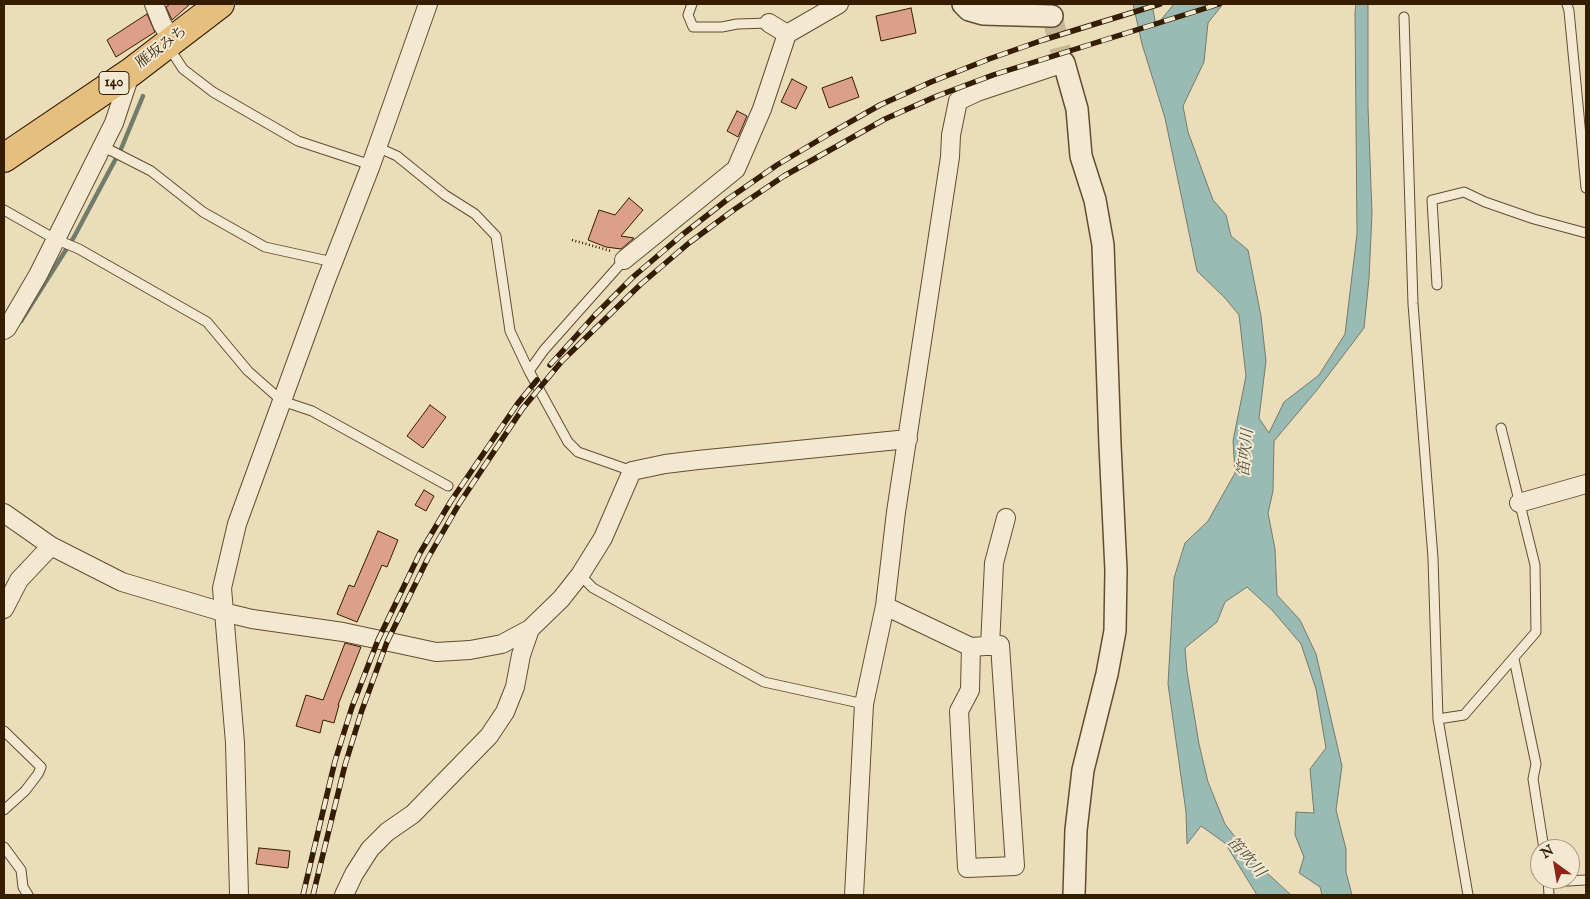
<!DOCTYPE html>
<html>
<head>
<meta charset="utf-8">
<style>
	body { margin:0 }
	#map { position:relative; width:1590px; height:899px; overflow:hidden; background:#ecddba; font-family:"IM FELL English",serif }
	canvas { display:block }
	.frame { position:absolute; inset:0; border:5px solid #341d00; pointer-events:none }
	.north { position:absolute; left:1530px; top:839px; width:50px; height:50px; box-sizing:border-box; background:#f3e9d2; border:1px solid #a7977e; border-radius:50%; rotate:328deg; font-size:14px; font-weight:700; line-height:20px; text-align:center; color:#341d00 }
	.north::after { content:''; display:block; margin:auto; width:18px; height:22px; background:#8f2418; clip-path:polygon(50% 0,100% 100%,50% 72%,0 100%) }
</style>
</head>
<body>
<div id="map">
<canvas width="1590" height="899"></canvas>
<div class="frame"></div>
<div class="north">N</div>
</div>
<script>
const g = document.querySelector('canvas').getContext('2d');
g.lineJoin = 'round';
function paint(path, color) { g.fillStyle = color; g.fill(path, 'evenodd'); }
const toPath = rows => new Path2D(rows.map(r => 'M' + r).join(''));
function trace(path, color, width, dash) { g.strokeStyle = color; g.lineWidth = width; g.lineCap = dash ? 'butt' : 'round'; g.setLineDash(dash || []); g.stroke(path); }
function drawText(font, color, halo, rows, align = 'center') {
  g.font = font + ' "IM FELL English","Noto Serif JP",serif'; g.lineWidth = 4; g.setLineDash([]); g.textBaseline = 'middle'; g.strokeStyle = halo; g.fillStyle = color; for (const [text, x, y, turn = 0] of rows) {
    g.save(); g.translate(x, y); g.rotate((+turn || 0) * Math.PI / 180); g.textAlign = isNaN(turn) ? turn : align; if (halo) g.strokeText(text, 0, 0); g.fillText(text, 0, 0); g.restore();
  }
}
const water = toPath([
	[1133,4,1152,4,1156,26,1174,4,1223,4,1208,23,1204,62,1183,106,1188,132,1213,200,1226,215,1231,236,1248,250,1261,316,1266,361,1259,418,1269,433,1284,402,1319,375,1345,334,1357,234,1355,12,1356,4,1368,4,1368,107,1372,213,1369,279,1364,328,1317,390,1274,441,1273,491,1268,513,1275,549,1277,595,1300,620,1316,654,1342,766,1336,810,1346,849,1346,872,1352,895,1322,895,1320,887,1299,873,1304,857,1295,835,1296,812,1314,813,1310,769,1326,748,1316,689,1301,644,1272,610,1247,587,1225,602,1217,622,1185,648,1187,672,1199,744,1208,782,1225,824,1253,860,1291,895,1257,895,1225,843,1201,826,1187,844,1186,812,1168,684,1174,578,1185,543,1208,521,1235,473,1233,441,1246,376,1239,315,1225,298,1197,271,1165,118,1142,44,1133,4]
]);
const stream = toPath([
	[21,321,74,237,121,149,143,96]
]);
const building = toPath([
	[170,4,190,4,172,20,166,7,170,4],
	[911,8,916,33,881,41,876,16,911,8],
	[147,14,155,32,116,57,107,40,147,14],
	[852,77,859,97,829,108,822,88,852,77],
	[792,79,807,87,796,109,781,102,792,79],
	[737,111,747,116,738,137,727,131,737,111],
	[629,198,643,210,621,236,634,238,621,249,606,247,588,240,599,210,615,215,629,198],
	[430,405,446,417,423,448,407,436,430,405],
	[424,490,434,496,426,511,415,505,424,490],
	[378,531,398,540,387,567,382,565,357,622,337,614,349,585,354,587,378,531],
	[345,643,361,647,338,705,339,705,334,723,323,720,320,733,296,726,306,695,323,700,345,643],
	[259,848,290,851,288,868,256,864,259,848]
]);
const tertiaryTunnel = toPath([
	[1052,16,1064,63]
]);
const path = toPath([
	[572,240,611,251]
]);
const service = toPath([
	[692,4,688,15,693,27,722,27,737,24,769,23],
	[1567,4,1569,11,1586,188],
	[1404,17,1413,304,1433,558,1438,719,1468,895],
	[168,46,183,69,213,92,298,141,371,165],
	[102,146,151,171,203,212,265,247,333,262],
	[377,147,397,156,445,195,475,214,496,236,510,331,529,371,568,442,578,452,632,471],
	[4,210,55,239,79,249,207,322,248,371,282,401,312,411,448,486],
	[1437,285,1432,200,1464,192,1485,202,1534,219,1586,233],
	[529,371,544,350,624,260],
	[580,575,593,588,764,682,864,704],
	[1514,659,1536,764,1533,779,1544,849],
	[1438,719,1464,715,1536,632,1535,565,1501,428],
	[4,731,41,767,38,774,25,791,4,810],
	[4,847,21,870,23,887,28,895],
	[1548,879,1549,895],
	[1549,882,1586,880]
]);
const minor = toPath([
	[154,4,162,24,173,41],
	[787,34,839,4],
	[624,260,736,169,762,109,787,34,769,23],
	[4,330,7,328,38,275,114,123,131,72],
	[1519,503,1586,484],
	[4,513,51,546,122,582,223,612,252,619,343,632,436,652,470,650,502,644,530,629,561,599,580,575,603,538,632,471,665,464,698,460,908,439],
	[885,606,971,647,1000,645,1015,866,967,868,959,711,970,690,971,647],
	[4,609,19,580,51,546],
	[990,646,994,563,1006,518],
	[239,895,235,743,222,588,237,524,325,283,371,165,428,4],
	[344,895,354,874,370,849,387,832,413,814,489,736,505,712,515,687,521,655,530,629],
	[854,895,864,704,885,606,896,512,950,157,951,135,958,101,977,92,1064,63]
]);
const tertiary = toPath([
	[963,4,969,10,983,14,1052,16],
	[1064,63,1077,109,1081,156,1095,200,1103,245,1110,445,1116,570,1115,631,1107,674,1083,770,1076,830,1074,895]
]);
const trunk = toPath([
	[4,158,131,72,220,4]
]);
const rail = toPath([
	[550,365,595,315,633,277,682,235,728,199,777,165,829,134,880,105,931,82,989,59,1043,40,1160,4],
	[303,895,335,761,352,707,378,640,420,553,451,501,518,403,537,380],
	[313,895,345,765,362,710,387,642,428,558,459,504,523,408,562,361,641,284,689,243,735,209,784,176,885,119,937,96,993,75,1219,4]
]);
const shields = [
	[114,83,30]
];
const shieldNames = [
	["140",114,83]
];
const streetNames = [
	["雁坂みち",162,48,-37]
];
const waterNames = [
	["笛吹川",1247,453,-85],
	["笛吹川",1245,858,48]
];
paint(water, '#99bbb3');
trace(water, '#717c6b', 1);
trace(stream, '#717c6b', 4.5);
paint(building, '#dc9f89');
trace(building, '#341d00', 1);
trace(tertiaryTunnel, '#c7b795', 21, [21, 11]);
trace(service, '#624d2e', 11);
trace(minor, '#624d2e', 20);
trace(tertiary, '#624d2e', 24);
trace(trunk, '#341d00', 30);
trace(path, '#341d00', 2.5, [1, 2.5]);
trace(service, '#f3e9d2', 9);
trace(minor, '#f3e9d2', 18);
trace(tertiary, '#f3e9d2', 21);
trace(trunk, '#e6be7d', 28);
trace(rail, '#341d00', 5.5);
trace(rail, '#f3e9d2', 4, [11]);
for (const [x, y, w] of shields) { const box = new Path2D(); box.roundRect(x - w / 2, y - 11.5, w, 23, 4); g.fillStyle = '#f3e9d2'; g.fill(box); trace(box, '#341d00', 1); }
drawText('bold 14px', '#341d00', null, shieldNames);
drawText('15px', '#341d00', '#f3e9d2', streetNames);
drawText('italic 16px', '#524c36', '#f3e9d2', waterNames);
</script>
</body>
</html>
